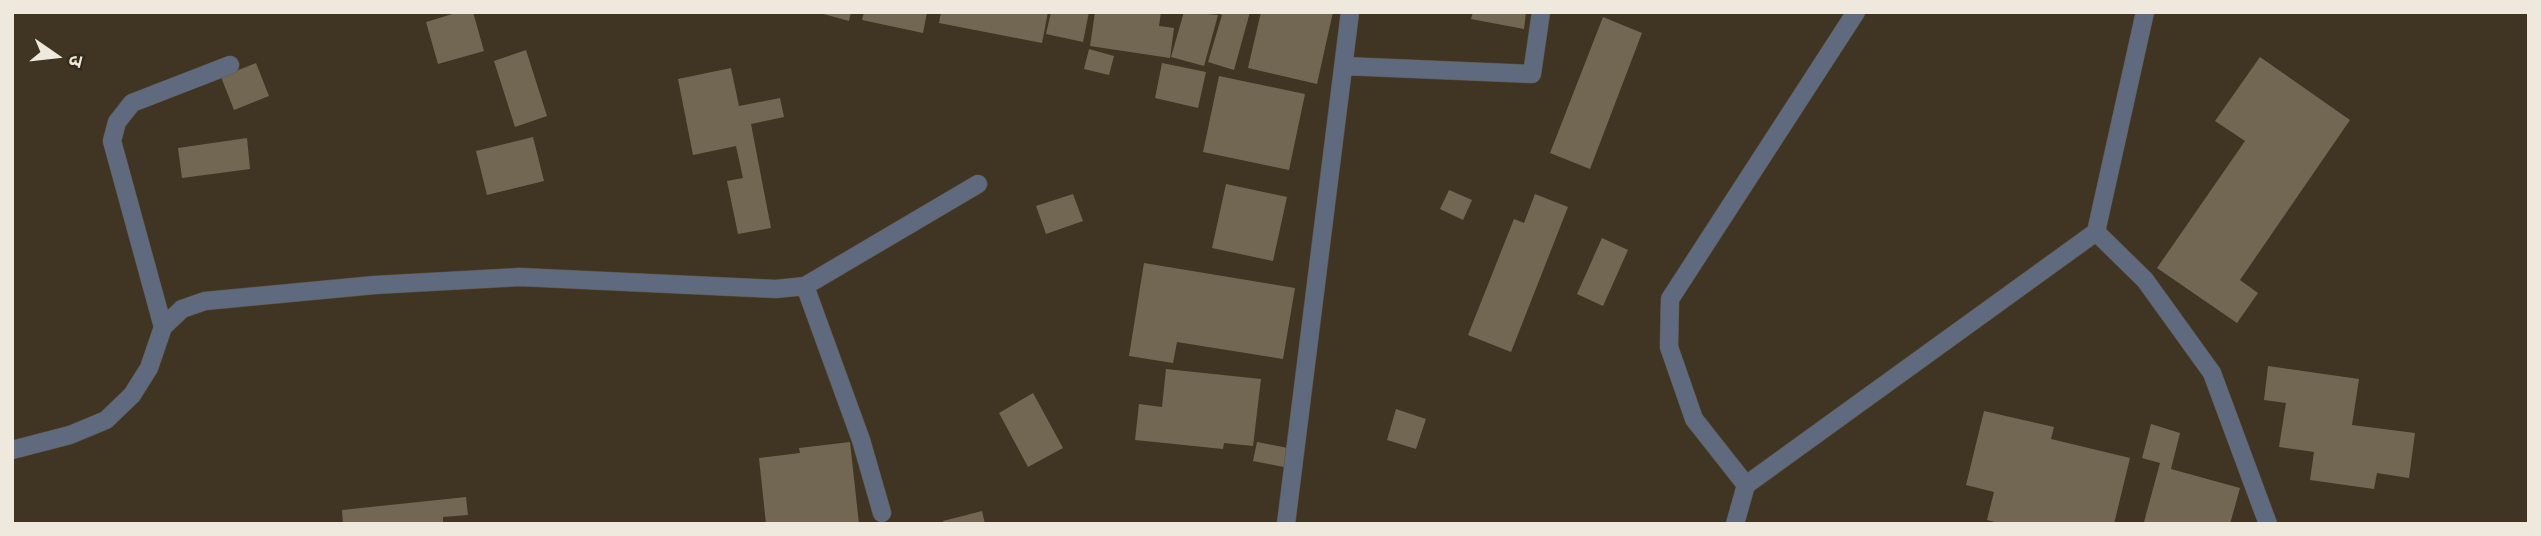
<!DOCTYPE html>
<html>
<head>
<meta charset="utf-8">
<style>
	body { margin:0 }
	#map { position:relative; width:2541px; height:536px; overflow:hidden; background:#403522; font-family:Commissioner,"Noto Sans Devanagari",sans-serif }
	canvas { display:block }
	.frame { position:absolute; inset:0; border:14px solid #efe9dd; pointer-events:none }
	.north { position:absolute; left:21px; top:21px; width:70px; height:70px; -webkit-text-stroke:5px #352b18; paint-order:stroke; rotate:104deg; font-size:19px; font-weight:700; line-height:28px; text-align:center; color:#efe9dd }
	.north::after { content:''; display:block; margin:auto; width:24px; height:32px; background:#efe9dd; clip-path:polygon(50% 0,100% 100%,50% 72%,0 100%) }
</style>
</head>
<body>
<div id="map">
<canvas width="2541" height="536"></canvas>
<div class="frame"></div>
<div class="north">उ</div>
</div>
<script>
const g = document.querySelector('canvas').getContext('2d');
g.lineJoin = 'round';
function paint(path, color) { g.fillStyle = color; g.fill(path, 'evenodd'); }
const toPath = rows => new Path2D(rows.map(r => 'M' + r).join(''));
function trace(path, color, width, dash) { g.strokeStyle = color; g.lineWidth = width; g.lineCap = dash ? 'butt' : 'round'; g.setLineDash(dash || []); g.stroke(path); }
const building = toPath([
	[459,12,473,12,484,51,438,64,426,22],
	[816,12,851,12,849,21],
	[864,12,927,12,923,33,862,20],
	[941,12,1048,12,1042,43,939,23],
	[1051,12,1089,12,1083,42,1046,34],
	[1095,12,1161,12,1159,26,1174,28,1170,58,1090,46],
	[1184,12,1218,15,1204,66,1171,57],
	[1216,12,1250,12,1234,70,1208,62,1222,15],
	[1261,12,1333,12,1317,84,1248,68],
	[1473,12,1526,12,1524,29,1471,19],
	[1603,17,1642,33,1590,169,1550,153],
	[1089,49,1114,56,1109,75,1084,69],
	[526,50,547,116,515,127,494,61],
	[2260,57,2350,120,2240,280,2258,293,2237,323,2157,268,2245,141,2215,121],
	[256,63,269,96,234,110,221,77],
	[1162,63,1206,72,1198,108,1155,98],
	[731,68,739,106,780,98,784,117,751,124,771,228,738,234,727,181,743,178,736,146,693,155,678,79],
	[1219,76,1305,94,1289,170,1203,152],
	[533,137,544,181,487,195,476,151],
	[247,138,250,169,182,178,178,148],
	[1226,184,1287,197,1273,261,1212,248],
	[1449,190,1472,200,1463,220,1440,209],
	[1073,194,1083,221,1046,234,1036,206],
	[1535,194,1568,207,1511,352,1468,335,1514,219,1524,223],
	[1602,238,1628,250,1603,306,1577,294],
	[1144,263,1295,288,1283,359,1177,342,1173,363,1129,356],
	[2268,366,2359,379,2352,425,2415,433,2409,478,2377,473,2374,489,2310,480,2314,452,2279,447,2286,403,2264,400],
	[1166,369,1261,379,1253,446,1224,443,1223,449,1135,440,1139,404,1162,407],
	[1033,393,1063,448,1028,467,999,413],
	[1396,409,1426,419,1416,449,1387,440],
	[1984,411,2054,427,2051,439,2130,458,2114,524,2003,524,1987,520,1994,492,1966,485],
	[2151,424,2180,433,2171,469,2240,488,2230,524,2144,522,2160,463,2142,458],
	[850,442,859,524,766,524,759,458,800,453,799,448],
	[1257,442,1293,449,1289,468,1253,461],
	[466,497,468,515,443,517,443,524,343,524,342,510],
	[982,511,985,524,944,524,943,521]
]);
const minor = toPath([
	[2145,12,2096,232,2145,280,2212,373,2268,524],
	[1344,66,1532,74,1541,12],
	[805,286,861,440,882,513],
	[163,327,112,141,117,122,132,103,230,65],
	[12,450,70,435,106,420,132,395,149,368,163,327,182,309,205,301,375,285,520,277,776,289,805,286,978,184],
	[1746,485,2096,232],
	[1286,524,1350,12],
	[1735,524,1746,485,1694,419,1669,347,1670,299,1856,12]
]);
paint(building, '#726752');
trace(minor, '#5c5240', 19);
trace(minor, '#5f6a7f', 18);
</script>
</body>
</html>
